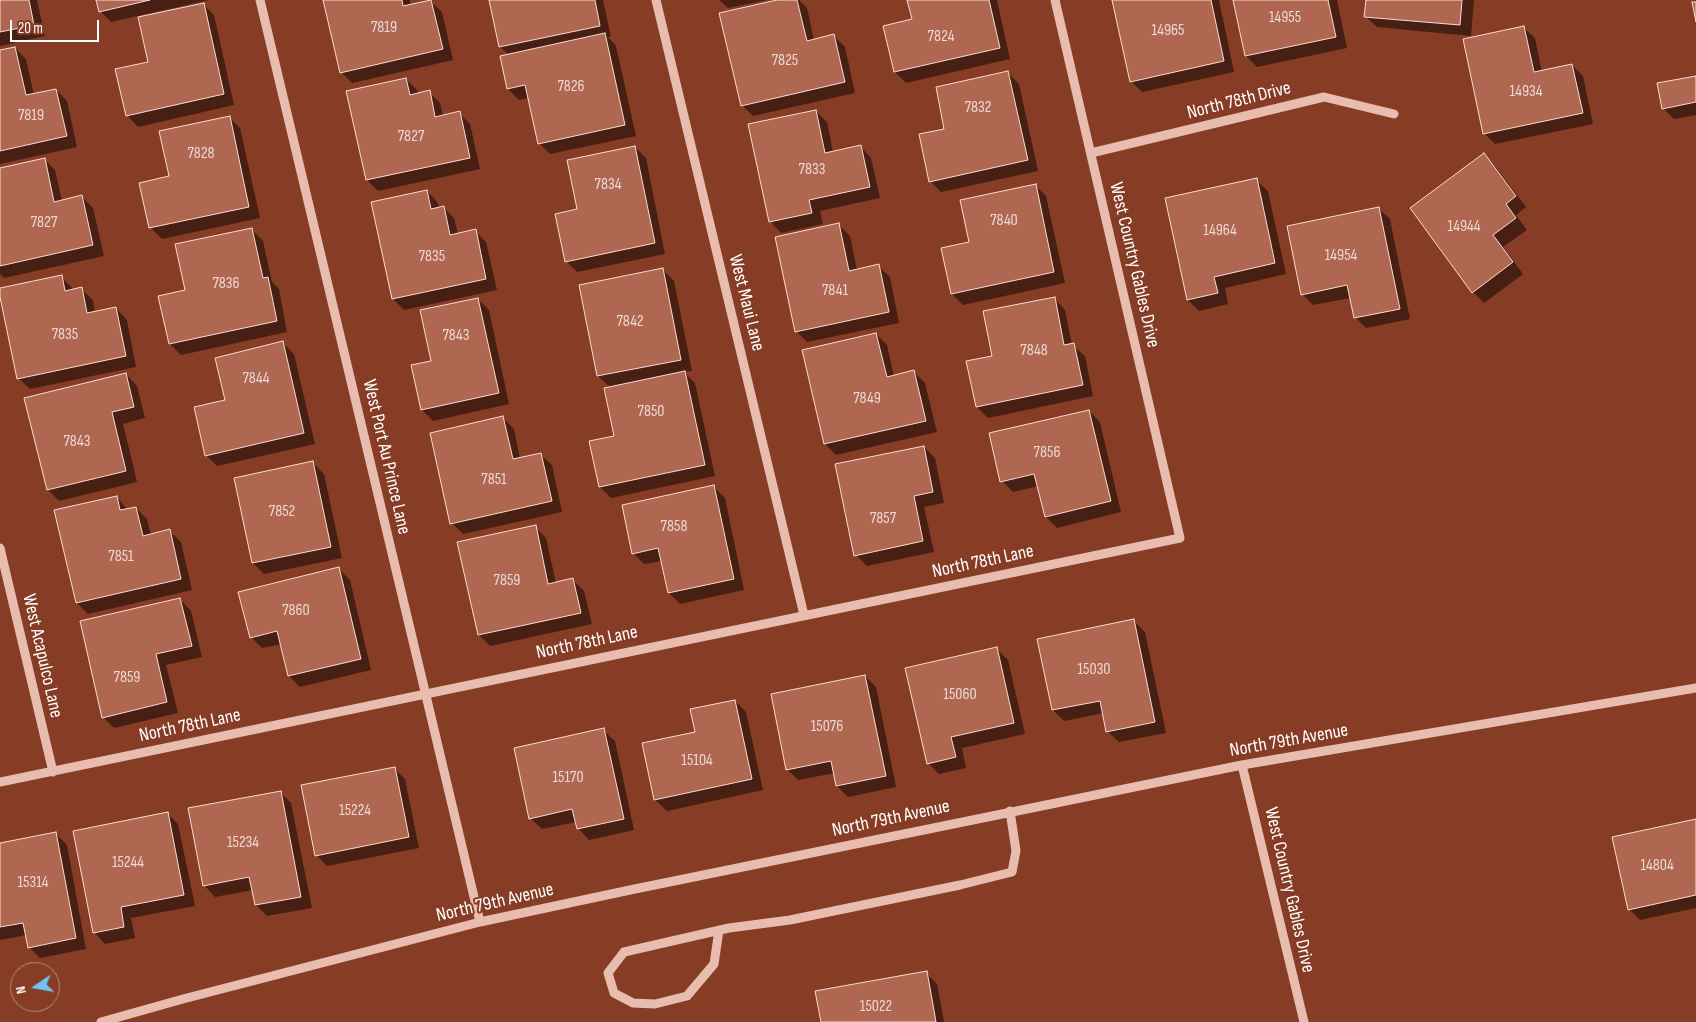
<!DOCTYPE html>
<html>
<head>
<meta charset="utf-8">
<style>
	body { margin:0 }
	#map { position:relative; width:1696px; height:1022px; overflow:hidden; background:#863c25; font-family:"Sofia Sans Condensed",sans-serif }
	canvas { display:block }
	.north { position:absolute; left:10px; top:962px; width:50px; height:50px; box-sizing:border-box; background:#863c25; border:1px solid #b68a7c; border-radius:50%; rotate:258deg; font-size:14px; font-weight:700; line-height:20px; text-align:center; color:#fff }
	.north::after { content:''; display:block; margin:auto; width:18px; height:22px; background:#75c2f2; clip-path:polygon(50% 0,100% 100%,50% 72%,0 100%) }
	.scale { position:absolute; left:10px; top:20px; width:89px; height:22px; box-sizing:border-box; border:2px solid #fff; border-top:0; padding-left:6px; font-size:15px; line-height:18px; white-space:nowrap; color:#fff; -webkit-text-stroke:4px #863c25; paint-order:stroke }
</style>
</head>
<body>
<div id="map">
<canvas width="1696" height="1022"></canvas>
<div class="north">N</div>
<div class="scale">20 m</div>
</div>
<script>
const g = document.querySelector('canvas').getContext('2d');
g.lineJoin = 'round';
function paint(path, color) { g.fillStyle = color; g.fill(path, 'evenodd'); }
const toPath = rows => new Path2D(rows.map(r => 'M' + r).join(''));
function trace(path, color, width, dash) { g.strokeStyle = color; g.lineWidth = width; g.lineCap = dash ? 'butt' : 'round'; g.setLineDash(dash || []); g.stroke(path); }
function drawText(font, color, halo, rows, align = 'center') {
  g.font = font + ' "Sofia Sans Condensed",sans-serif'; g.lineWidth = 4; g.setLineDash([]); g.textBaseline = 'middle'; g.strokeStyle = halo; g.fillStyle = color; for (const [text, x, y, turn = 0] of rows) {
    g.save(); g.translate(x, y); g.rotate((+turn || 0) * Math.PI / 180); g.textAlign = isNaN(turn) ? turn : align; if (halo) g.strokeText(text, 0, 0); g.fillText(text, 0, 0); g.restore();
  }
}
const shadow = toPath([
	[0,0,37,0,45,36,0,46],
	[98,0,209,0,111,22,100,11],
	[324,0,410,0,411,6,430,1,442,12,453,60,352,83,341,72],
	[490,0,603,0,611,37,608,37,616,46,636,136,550,154,539,143,529,98,519,100,508,89,509,55,500,47],
	[719,0,767,0,728,8],
	[783,0,799,0,807,8,814,40,834,36,845,47,855,93,753,116,742,105],
	[909,0,997,0,1010,59,906,83,895,72,884,27,913,20],
	[1114,0,1219,0,1234,72,1142,92,1131,81],
	[1234,0,1337,0,1347,48,1257,67,1246,56],
	[1367,0,1474,0,1471,36,1377,27,1365,16],
	[203,4,214,15,234,105,138,127,127,115,150,63],
	[1523,27,1535,38,1542,72,1572,65,1583,76,1593,124,1495,144,1484,133],
	[15,48,26,59,34,95,56,90,67,101,77,147,0,164,0,51],
	[1008,73,1019,84,1038,171,941,192,930,181],
	[1696,77,1696,115,1674,119,1663,108],
	[406,79,417,90,418,94,429,92,440,103,443,116,459,113,470,124,480,169,378,191,367,180,348,91],
	[816,111,827,122,833,152,860,146,871,158,880,198,820,211,823,224,781,233,770,221],
	[229,117,240,128,260,218,162,239,151,228,170,177],
	[635,147,646,158,665,254,577,272,566,261,579,210],
	[1484,154,1495,166,1526,207,1516,215,1527,230,1503,247,1523,274,1484,303,1473,292],
	[44,159,55,170,62,201,82,197,93,208,104,256,4,278,0,274,0,169],
	[1256,180,1268,191,1286,274,1225,288,1228,304,1199,311,1188,300,1166,199],
	[1035,185,1046,196,1065,283,963,305,952,294,971,243],
	[427,191,438,203,439,208,443,207,454,218,458,234,475,231,486,242,497,290,404,310,393,299],
	[1378,208,1390,219,1410,319,1366,328,1355,317,1351,298,1313,305,1302,294],
	[839,225,850,236,857,270,878,266,890,277,899,323,807,342,796,331],
	[252,230,263,241,272,282,279,289,287,332,181,355,170,344,186,291],
	[663,270,674,281,692,371,684,372,695,383,715,476,611,498,600,487,616,437,611,388,598,376],
	[61,276,72,288,73,291,81,289,93,300,95,313,116,308,127,320,136,367,30,389,18,378,0,289],
	[1054,298,1065,310,1072,345,1085,356,1093,396,988,418,977,407,994,357],
	[478,299,489,310,509,404,433,421,422,410,433,362],
	[876,334,887,345,894,376,914,372,925,383,937,432,836,455,825,444,803,351],
	[283,343,294,354,315,444,217,466,206,455,226,401],
	[126,374,137,386,145,418,123,424,137,482,59,501,48,490],
	[1089,411,1100,422,1121,512,1057,528,1046,517,1039,486,1013,492,1002,481],
	[502,417,514,429,520,459,540,454,552,465,562,512,463,534,452,523],
	[924,447,935,458,944,503,924,507,934,552,867,566,856,555],
	[313,463,324,474,342,558,264,574,253,563,235,479],
	[714,487,725,498,744,590,680,604,669,593,662,561,644,564,633,553],
	[117,497,128,510,136,508,147,519,151,535,169,531,181,542,192,590,88,614,77,603,55,511],
	[535,527,546,538,556,583,573,580,584,591,592,624,490,646,479,635],
	[339,569,350,580,371,670,300,687,289,676,282,644,262,648,251,637],
	[180,599,191,611,202,657,166,665,178,713,114,728,103,717],
	[1134,621,1145,632,1166,733,1119,742,1107,731,1104,713,1064,721,1053,710],
	[997,649,1008,660,1025,734,962,748,966,768,939,774,928,763],
	[865,676,876,687,896,787,848,797,837,786,835,773,798,780,787,769],
	[735,701,746,712,763,790,667,811,655,800,696,733],
	[603,730,615,741,634,830,589,840,578,828,576,822,542,829,530,818],
	[394,768,405,779,419,848,327,866,316,855],
	[280,792,291,803,312,908,267,916,256,905,253,890,215,897,204,885],
	[167,813,178,824,195,906,131,918,135,938,105,944,94,932],
	[1696,820,1696,908,1640,920,1629,909],
	[55,833,67,845,86,949,40,958,29,947,27,935,0,940,0,844],
	[926,973,937,984,944,1022,822,1022]
]);
const building = toPath([
	[0,0,29,0,34,25,0,32,0,0],
	[96,0,150,0,99,12,96,0],
	[323,0,402,0,403,6,431,0,443,49,340,73,323,0],
	[489,0,595,0,600,26,499,47,489,0],
	[777,0,797,0,807,41,834,34,845,82,741,106,719,13,777,0],
	[907,0,989,0,1000,48,894,72,883,26,912,19,907,0],
	[1112,0,1211,0,1224,61,1130,82,1112,0],
	[1233,0,1328,0,1336,37,1245,56,1233,0],
	[1366,0,1462,0,1460,25,1364,17,1366,0],
	[1692,2,1696,2,1696,22,1692,2],
	[204,3,224,94,126,116,115,69,148,62,138,17,204,3],
	[1524,26,1534,72,1572,64,1583,113,1483,134,1463,39,1524,26],
	[605,33,625,125,538,144,525,85,507,89,500,56,605,33],
	[15,47,26,95,56,89,67,136,0,151,0,50,15,47],
	[1008,71,1028,160,929,182,919,134,944,129,936,87,1008,71],
	[1696,76,1696,102,1662,109,1657,83,1696,76],
	[406,78,410,95,430,90,435,117,460,111,470,158,366,180,346,91,406,78],
	[816,110,825,153,861,145,870,187,809,200,812,213,769,222,748,124,816,110],
	[230,116,249,207,149,228,139,183,169,176,159,131,230,116],
	[635,146,655,243,565,262,555,214,577,209,567,160,635,146],
	[1484,153,1516,196,1506,204,1516,218,1493,235,1513,262,1472,293,1410,208,1484,153],
	[45,158,54,202,82,195,93,245,0,266,0,168,45,158],
	[1257,178,1275,263,1214,277,1218,293,1187,300,1165,198,1257,178],
	[1036,184,1054,272,951,294,941,248,969,242,960,200,1036,184],
	[427,190,431,209,444,206,450,235,476,229,486,279,392,299,371,202,427,190],
	[1379,207,1400,309,1354,318,1347,285,1301,295,1287,226,1379,207],
	[839,223,849,271,879,264,889,312,795,332,775,237,839,223],
	[252,228,263,278,268,277,277,321,169,344,158,296,185,290,175,244,252,228],
	[663,268,681,360,597,376,579,285,663,268],
	[62,275,65,291,82,287,87,313,116,307,126,356,17,379,0,297,0,288,62,275],
	[1055,297,1064,345,1074,343,1083,385,976,407,966,361,992,356,983,311,1055,297],
	[478,298,499,393,421,410,411,365,431,361,420,310,478,298],
	[876,333,887,377,914,370,926,421,824,444,802,350,876,333],
	[283,341,304,433,205,456,194,407,225,400,215,358,283,341],
	[685,371,705,465,599,487,589,441,614,436,604,388,685,371],
	[126,373,134,407,112,412,126,471,47,490,24,398,126,373],
	[1089,410,1111,501,1045,517,1034,474,1000,482,989,433,1089,410],
	[503,416,513,459,541,453,552,501,450,524,430,433,503,416],
	[924,446,933,492,914,496,923,541,854,556,835,464,924,446],
	[313,461,331,547,252,563,234,478,313,461],
	[714,485,734,579,668,593,658,548,632,554,622,505,714,485],
	[117,496,120,510,136,507,143,536,170,529,181,579,76,603,54,510,117,496],
	[536,525,548,584,573,578,581,613,478,635,457,542,536,525],
	[339,567,361,659,288,676,277,631,250,638,238,592,339,567],
	[180,598,192,646,156,654,167,702,102,718,80,621,180,598],
	[1134,619,1155,722,1106,732,1100,701,1052,710,1037,639,1134,619],
	[997,647,1014,723,951,737,956,757,927,764,905,668,997,647],
	[865,675,886,776,836,786,831,761,786,770,771,694,865,675],
	[735,700,752,779,654,800,642,743,695,732,690,709,735,700],
	[604,728,624,819,577,829,572,809,529,819,514,748,604,728],
	[395,767,409,837,315,856,301,785,395,767],
	[281,791,301,897,255,905,249,877,203,886,188,808,281,791],
	[168,812,184,895,121,907,124,927,93,933,73,831,168,812],
	[1696,819,1696,895,1628,910,1612,837,1696,819],
	[56,832,76,938,28,948,23,923,0,927,0,843,56,832],
	[927,971,936,1022,821,1022,815,991,927,971]
]);
const minor = toPath([
	[260,0,480,922],
	[656,0,804,615],
	[1091,153,1324,97,1394,114],
	[0,548,53,772],
	[1242,765,1304,1022],
	[0,782,1180,538,1055,0],
	[719,930,714,964,687,996,655,1004,633,1003,614,993,608,973,624,952,729,928,790,920,960,885,1012,872,1016,851,1010,811],
	[101,1022,183,999,480,922,630,890,1242,765,1696,688]
]);
const numberNames = [
	["14955",1285,18],
	["7819",384,28],
	["14965",1168,31],
	["7824",941,37],
	["7825",785,61],
	["7826",571,87],
	["14934",1526,92],
	["7832",978,108],
	["7819",31,116],
	["7827",411,137],
	["7828",201,154],
	["7833",812,170],
	["7834",608,185],
	["7840",1004,221],
	["7827",44,223],
	["14944",1464,227],
	["14964",1220,231],
	["14954",1341,256],
	["7835",432,257],
	["7836",226,284],
	["7841",835,291],
	["7842",630,322],
	["7835",65,335],
	["7843",456,336],
	["7848",1034,351],
	["7844",256,379],
	["7849",867,399],
	["7850",651,412],
	["7843",77,442],
	["7856",1047,453],
	["7851",494,480],
	["7852",282,512],
	["7857",883,519],
	["7858",674,527],
	["7851",121,557],
	["7859",507,581],
	["7860",296,611],
	["15030",1094,670],
	["7859",127,678],
	["15060",960,695],
	["15076",827,727],
	["15104",697,761],
	["15170",568,778],
	["15224",355,811],
	["15234",243,843],
	["15244",128,863],
	["14804",1657,866],
	["15314",33,883],
	["15022",876,1007]
];
const streetNames = [
	["North 78th Drive",1239,101,-14],
	["West Country Gables Drive",1134,265,77],
	["West Maui Lane",746,303,76],
	["West Port Au Prince Lane",386,457,77],
	["North 78th Lane",983,562,-12],
	["North 78th Lane",587,643,-12],
	["West Acapulco Lane",42,656,77],
	["North 78th Lane",190,726,-12],
	["North 79th Avenue",1289,741,-10],
	["North 79th Avenue",891,819,-12],
	["West Country Gables Drive",1289,890,77],
	["North 79th Avenue",495,903,-13]
];
paint(shadow, '#0007');
paint(building, '#b06752');
trace(building, '#f7dcd4', 1);
trace(minor, '#e8bdb0', 9);
drawText('16px', '#ebd9d4', null, numberNames);
drawText('19px', '#fff', '#863c25', streetNames);
</script>
</body>
</html>
